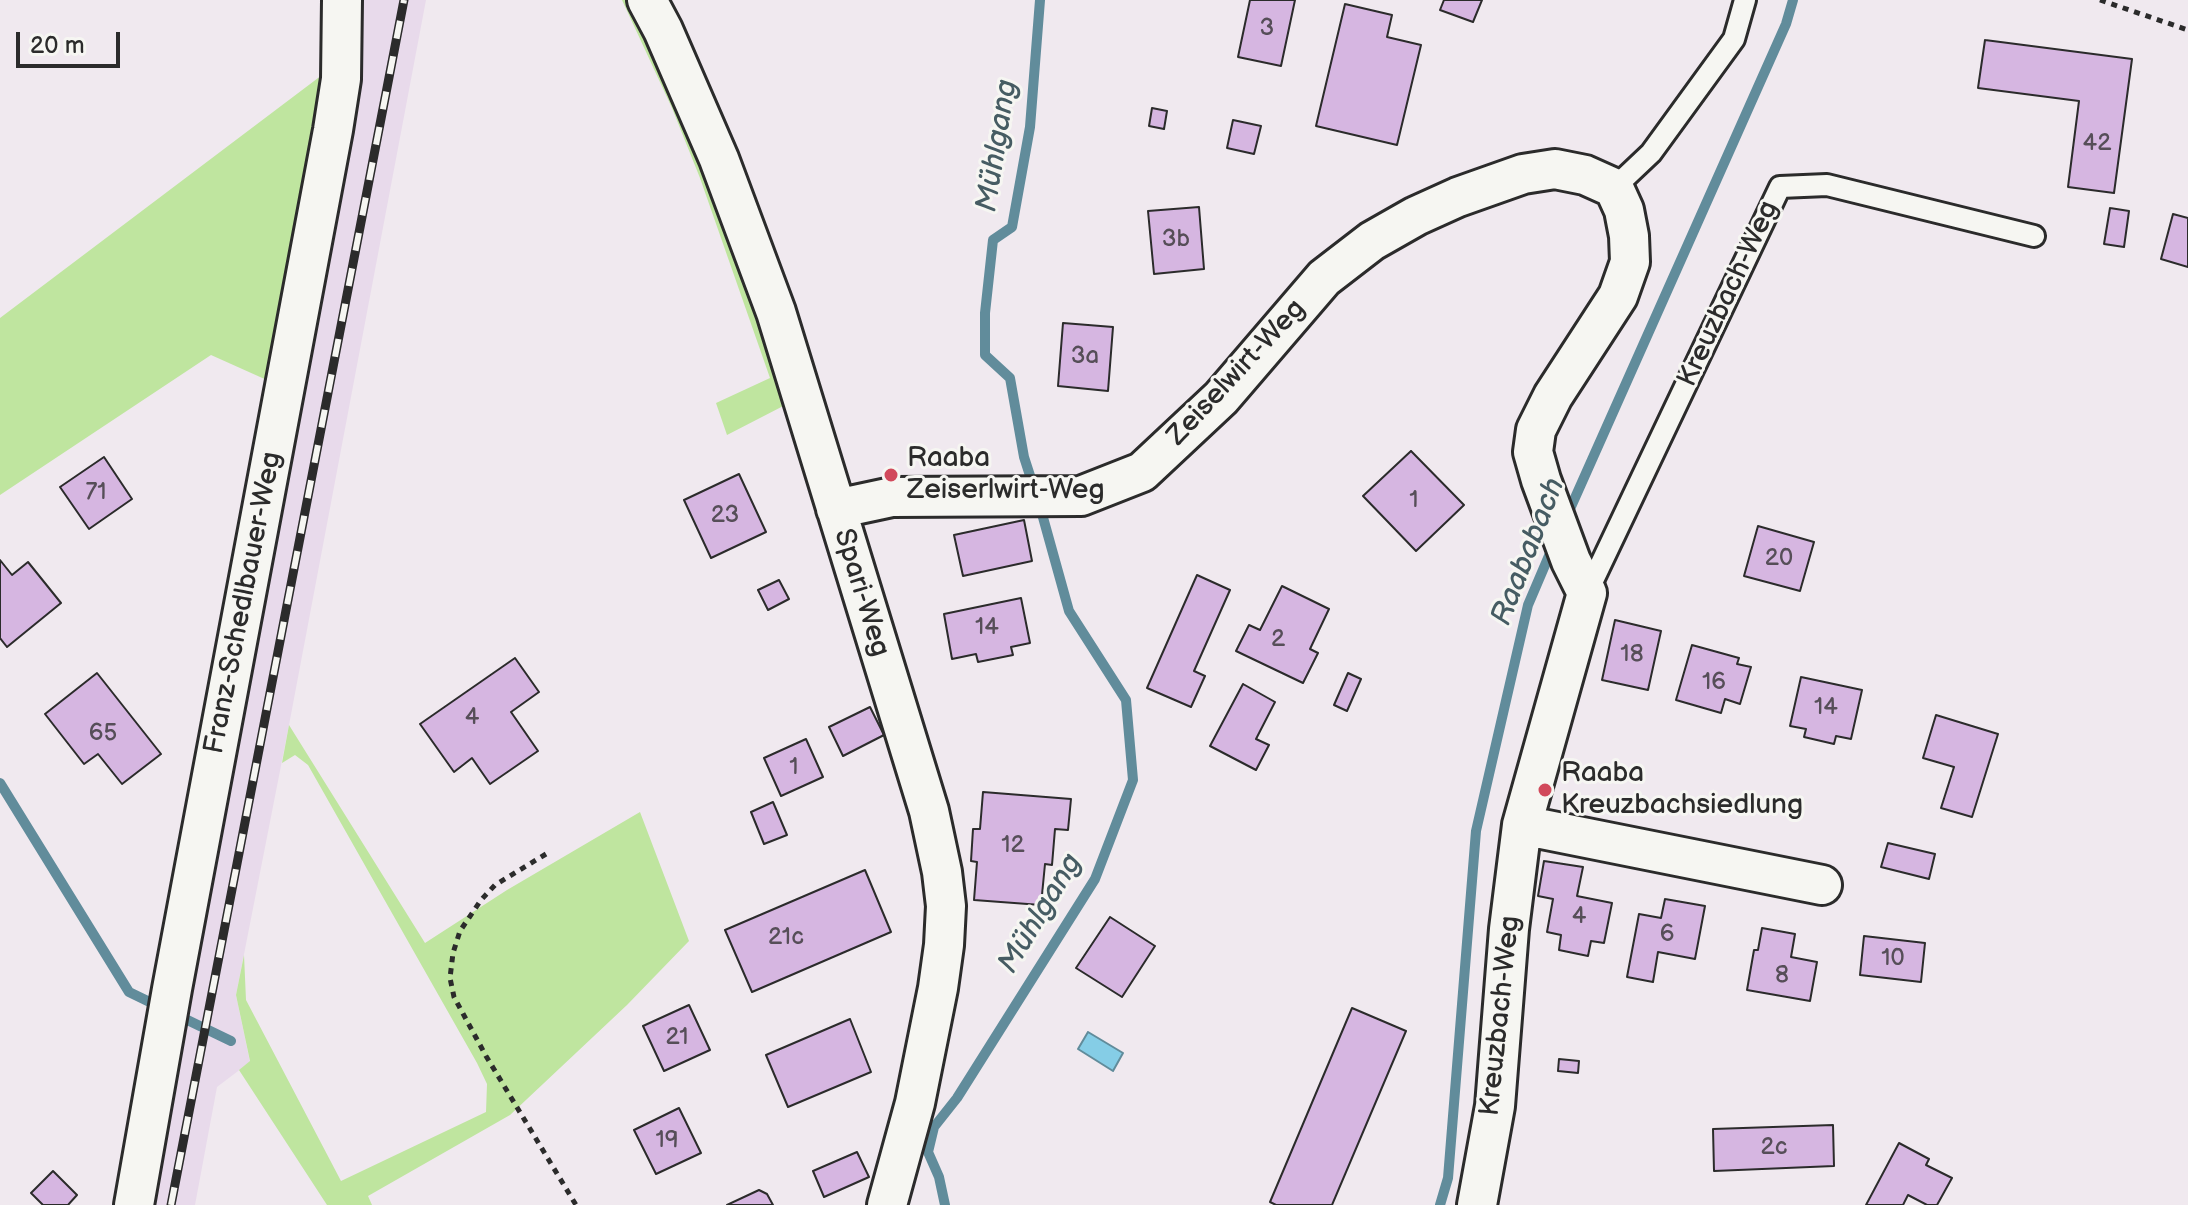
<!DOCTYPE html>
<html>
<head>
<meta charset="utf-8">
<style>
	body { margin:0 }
	#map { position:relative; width:2188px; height:1205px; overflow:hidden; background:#f0e9ef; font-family:"Balsamiq Sans",sans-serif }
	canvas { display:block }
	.scale { position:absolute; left:16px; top:32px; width:104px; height:36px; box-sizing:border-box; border:4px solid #2b2b2b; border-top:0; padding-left:10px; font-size:24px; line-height:28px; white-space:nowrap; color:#2b2b2b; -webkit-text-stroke:6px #f6f6f2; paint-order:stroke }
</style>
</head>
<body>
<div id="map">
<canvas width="2188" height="1205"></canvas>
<div class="scale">20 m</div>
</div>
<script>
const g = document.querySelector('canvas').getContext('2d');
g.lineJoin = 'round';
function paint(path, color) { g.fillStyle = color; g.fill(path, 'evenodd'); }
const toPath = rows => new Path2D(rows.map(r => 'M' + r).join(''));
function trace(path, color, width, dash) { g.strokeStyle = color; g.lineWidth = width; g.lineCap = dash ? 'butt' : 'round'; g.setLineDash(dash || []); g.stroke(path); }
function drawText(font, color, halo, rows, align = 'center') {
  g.font = font + ' "Balsamiq Sans",sans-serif'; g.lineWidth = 6; g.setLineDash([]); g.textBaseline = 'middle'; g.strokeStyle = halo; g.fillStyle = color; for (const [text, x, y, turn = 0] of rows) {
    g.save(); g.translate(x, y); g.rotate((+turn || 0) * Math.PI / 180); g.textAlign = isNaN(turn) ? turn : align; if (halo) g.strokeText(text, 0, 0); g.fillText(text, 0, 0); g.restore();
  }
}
const built = toPath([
	[344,0,426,0,289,725,236,995,250,1062,217,1087,195,1205,142,1205]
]);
const green = toPath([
	[622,0,628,0,653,58,668,89,689,121,791,402,727,435,716,403,770,378,700,178,672,108],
	[330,69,269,381,211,355,0,495,0,318],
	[289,725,425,943,507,890,640,812,689,941,627,1005,510,1115,368,1196,372,1205,327,1205,239,1070,250,1061,236,995,244,955,246,1000,341,1181,486,1112,487,1084,477,1063,308,765,295,755,282,763]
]);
const water = toPath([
	[1088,1032,1123,1053,1113,1071,1078,1049,1088,1032]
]);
const stream = toPath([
	[1034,488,1024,457,1010,378,985,355,985,313,993,240,1012,227,1030,127,1040,0],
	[1566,518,1786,24,1793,0],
	[0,783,129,992,162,1008],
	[177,1015,231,1041],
	[945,1205,939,1177,928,1152,934,1127,957,1098,1095,879,1133,780,1126,700,1069,611,1039,503],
	[1440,1205,1448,1178,1476,831,1528,605,1554,544]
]);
const building = toPath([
	[1250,0,1295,0,1281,66,1238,57,1250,0],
	[1444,0,1482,0,1473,22,1440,10,1444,0],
	[1345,4,1392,15,1387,37,1421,45,1397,145,1316,126,1345,4],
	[1985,40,2132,59,2114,193,2068,187,2079,101,1978,88,1985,40],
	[1152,108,1167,111,1164,129,1149,126,1152,108],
	[1233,120,1261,126,1254,154,1227,148,1233,120],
	[1199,207,1204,269,1154,274,1148,211,1199,207],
	[2110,208,2129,211,2124,247,2104,244,2110,208],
	[2173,214,2188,218,2188,267,2161,259,2173,214],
	[1063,323,1113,327,1108,391,1058,386,1063,323],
	[1411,451,1464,505,1416,551,1363,496,1411,451],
	[104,457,132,499,89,529,60,487,104,457],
	[739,474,766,532,711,558,684,500,739,474],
	[1024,520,1032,561,963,576,954,535,1024,520],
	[1758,526,1814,542,1800,591,1744,576,1758,526],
	[0,560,12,575,28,562,61,603,7,647,0,638,0,560],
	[1197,575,1230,590,1194,671,1205,676,1191,707,1147,688,1197,575],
	[779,580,789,599,768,610,758,590,779,580],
	[1282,586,1329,609,1310,649,1318,653,1303,683,1236,651,1249,625,1260,630,1282,586],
	[1021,598,1030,643,1011,647,1013,655,978,662,976,654,952,659,944,614,1021,598],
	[1615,620,1661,631,1648,690,1602,680,1615,620],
	[1692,645,1739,658,1737,664,1751,667,1740,704,1725,699,1721,713,1676,700,1692,645],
	[515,658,539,692,511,712,538,751,490,784,472,758,454,772,420,724,515,658],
	[97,673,161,754,122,784,98,754,84,764,45,714,97,673],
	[1348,673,1361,679,1347,711,1334,705,1348,673],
	[1801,677,1862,690,1851,739,1836,736,1834,744,1804,737,1806,729,1790,726,1801,677],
	[1243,684,1275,702,1256,739,1269,745,1256,770,1210,746,1243,684],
	[870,707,884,735,843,756,829,727,870,707],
	[1936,715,1998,734,1972,817,1941,808,1954,767,1923,758,1936,715],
	[806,739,823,777,781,796,764,758,806,739],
	[983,792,1071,799,1068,830,1055,829,1052,865,1045,864,1041,905,974,900,977,862,971,861,973,829,980,829,983,792],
	[773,802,787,835,764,844,751,812,773,802],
	[1888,843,1935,854,1929,879,1881,867,1888,843],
	[1544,861,1583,867,1577,896,1612,903,1604,943,1591,941,1588,956,1559,950,1561,935,1547,932,1553,899,1538,896,1544,861],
	[865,870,891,932,752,992,725,930,865,870],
	[1665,899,1705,906,1695,959,1658,952,1653,982,1627,977,1639,914,1661,918,1665,899],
	[1110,917,1155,946,1122,997,1076,968,1110,917],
	[1762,928,1795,934,1791,957,1817,962,1810,1001,1747,990,1754,950,1758,950,1762,928],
	[1864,936,1925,943,1921,982,1860,975,1864,936],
	[689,1005,710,1050,664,1071,643,1026,689,1005],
	[1352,1008,1406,1031,1332,1205,1276,1205,1270,1202,1352,1008],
	[850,1019,871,1072,788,1107,766,1055,850,1019],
	[1559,1059,1579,1061,1578,1073,1558,1071,1559,1059],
	[679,1108,701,1153,656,1174,634,1130,679,1108],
	[1833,1125,1834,1166,1714,1171,1713,1129,1833,1125],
	[1899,1143,1929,1159,1926,1165,1952,1178,1937,1205,1927,1205,1908,1195,1903,1205,1866,1205,1899,1143],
	[857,1152,869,1177,824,1197,813,1171,857,1152],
	[53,1171,77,1195,68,1205,43,1205,31,1193,53,1171],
	[759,1190,767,1194,773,1205,727,1205,759,1190]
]);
const path = toPath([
	[2100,0,2188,30],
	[546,854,495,885,481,900,460,931,453,953,450,978,454,997,486,1056,576,1205]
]);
const lane = toPath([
	[1614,188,1651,153,1734,39,1745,0],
	[1587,593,1780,187,1827,185,2034,236]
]);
const street = toPath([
	[647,0,663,30,719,159,776,312,929,811,942,872,946,906,944,945,938,988,915,1103,887,1205],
	[836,509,892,497,1081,496,1142,472,1221,398,1324,278,1372,241,1416,216,1458,197,1523,174,1555,169,1585,175,1614,188,1624,210,1629,236,1630,262,1618,296,1553,396,1536,430,1533,452,1541,480,1571,561,1587,593,1522,825,1509,929,1495,1106,1477,1205],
	[1522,825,1822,885],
	[134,1205,172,989,333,130,341,79,342,0]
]);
const rail = toPath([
	[171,1205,404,0]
]);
const markers = [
	[891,475,8,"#d1495b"],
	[1545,790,8,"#d1495b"]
];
const numberNames = [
	["3",1267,29],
	["42",2097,144],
	["3b",1176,240],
	["3a",1085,357],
	["71",96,493],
	["1",1414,501],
	["23",725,516],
	["20",1779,559],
	["14",987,628],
	["2",1278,640],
	["18",1632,655],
	["16",1714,683],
	["14",1826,708],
	["4",472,718],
	["65",103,734],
	["1",794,768],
	["12",1013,846],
	["4",1579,917],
	["6",1667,935],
	["21c",786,938],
	["10",1893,959],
	["8",1782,976],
	["21",677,1038],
	["19",667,1141],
	["2c",1774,1148]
];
const streetNames = [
	["Kreuzbach-Weg",1729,294,-65],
	["Zeiselwirt-Weg",1237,373,-47],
	["Spari-Weg",861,593,73],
	["Franz-Schedlbauer-Weg",244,603,-79],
	["Kreuzbach-Weg",1501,1016,-84]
];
const poiNames = [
	["Raaba",907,459],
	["Zeiserlwirt-Weg",907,491],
	["Raaba",1561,774],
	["Kreuzbachsiedlung",1561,806]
];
const waterNames = [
	["Mühlgang",998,146,-81],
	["Raababach",1529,552,-69],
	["Mühlgang",1041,914,-59]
];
paint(built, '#e8daeb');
paint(green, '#bfe59f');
paint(water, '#85cde6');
trace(water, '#618c9b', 2);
trace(stream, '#618c9b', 10);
paint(building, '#d6b6e1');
trace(building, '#2b2b2b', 2);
trace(lane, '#2b2b2b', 26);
trace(street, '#2b2b2b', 44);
trace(path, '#2b2b2b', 5, [6, 6]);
trace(lane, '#f6f6f2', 20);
trace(street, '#f6f6f2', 38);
trace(rail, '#2b2b2b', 9);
trace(rail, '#f6f6f2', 6, [18]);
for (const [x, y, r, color] of markers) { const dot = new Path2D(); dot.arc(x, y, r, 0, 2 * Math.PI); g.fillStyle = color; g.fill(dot); trace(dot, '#f6f6f2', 3); }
drawText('24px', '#564e58', null, numberNames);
drawText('28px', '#2b2b2b', '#f6f6f2', streetNames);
drawText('28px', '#2b2b2b', '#f6f6f2', poiNames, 'left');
drawText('italic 30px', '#465c63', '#f6f6f2', waterNames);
</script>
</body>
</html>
